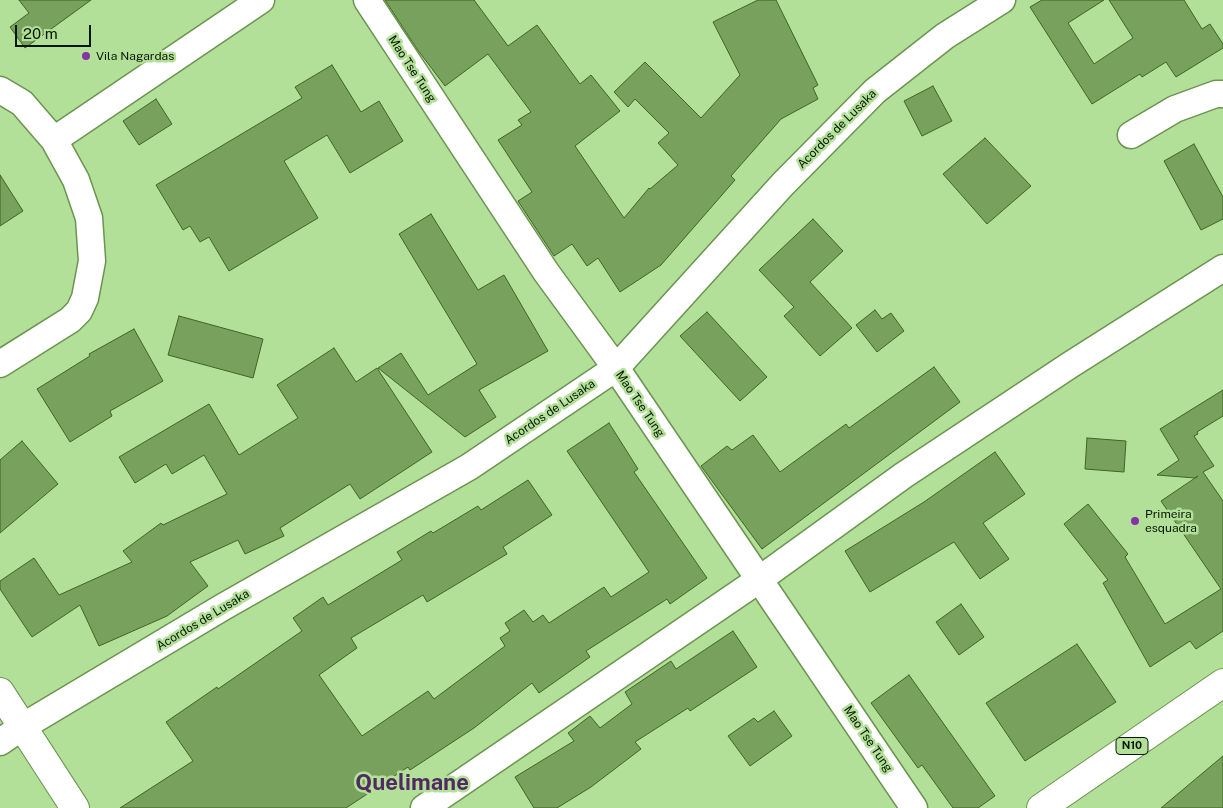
<!DOCTYPE html>
<html>
<head>
<meta charset="utf-8">
<style>
	body { margin:0 }
	#map { position:relative; width:1223px; height:808px; overflow:hidden; background:#b3e098; font-family:"Public Sans",sans-serif }
	canvas { display:block }
	.scale { position:absolute; left:15px; top:25px; width:76px; height:22px; box-sizing:border-box; border:2px solid #071600; border-top:0; padding-left:6px; font-size:15px; line-height:18px; white-space:nowrap; color:#071600; -webkit-text-stroke:4px #b3e098; paint-order:stroke }
</style>
</head>
<body>
<div id="map">
<canvas width="1223" height="808"></canvas>
<div class="scale">20 m</div>
</div>
<script>
const g = document.querySelector('canvas').getContext('2d');
g.lineJoin = 'round';
function paint(path, color) { g.fillStyle = color; g.fill(path, 'evenodd'); }
const toPath = rows => new Path2D(rows.map(r => 'M' + r).join(''));
function trace(path, color, width, dash) { g.strokeStyle = color; g.lineWidth = width; g.lineCap = dash ? 'butt' : 'round'; g.setLineDash(dash || []); g.stroke(path); }
function drawText(font, color, halo, rows, align = 'center') {
  g.font = font + ' "Public Sans",sans-serif'; g.lineWidth = 5; g.setLineDash([]); g.textBaseline = 'middle'; g.strokeStyle = halo; g.fillStyle = color; for (const [text, x, y, turn = 0] of rows) {
    g.save(); g.translate(x, y); g.rotate((+turn || 0) * Math.PI / 180); g.textAlign = isNaN(turn) ? turn : align; if (halo) g.strokeText(text, 0, 0); g.fillText(text, 0, 0); g.restore();
  }
}
const building = toPath([
	[19,0,91,0,25,48,10,27,29,13,19,0],
	[385,0,474,0,508,46,537,25,580,84,591,75,620,111,575,146,624,218,649,188,650,189,678,165,658,143,669,133,635,99,628,107,614,92,645,62,701,118,740,75,713,22,758,0,776,0,818,85,813,88,818,99,781,119,731,176,735,180,661,265,620,292,598,258,587,266,572,244,554,256,518,201,532,192,498,140,522,125,518,120,531,112,488,54,445,86,417,49,385,0],
	[1042,0,1104,0,1068,23,1094,64,1133,38,1109,0,1184,0,1202,29,1210,24,1223,44,1223,48,1176,77,1166,62,1142,77,1140,74,1092,104,1030,7,1042,0],
	[332,65,361,112,379,101,403,141,350,173,327,135,284,161,318,218,229,271,209,237,200,242,190,226,183,230,156,185,302,98,295,87,332,65],
	[933,86,952,121,922,136,904,101,933,86],
	[156,99,172,124,139,145,123,121,156,99],
	[985,138,1031,186,987,224,943,174,985,138],
	[1194,144,1223,197,1223,219,1201,230,1164,161,1194,144],
	[0,175,23,211,0,226,0,175],
	[431,214,478,290,504,275,548,351,479,390,496,417,465,437,378,368,401,353,428,395,477,364,399,234,431,214],
	[813,219,843,251,810,282,852,328,820,356,784,316,794,307,759,270,813,219],
	[875,310,882,319,891,313,904,331,877,352,856,325,875,310],
	[707,312,767,377,740,401,680,336,707,312],
	[179,316,263,339,253,378,168,355,179,316],
	[134,329,163,381,110,411,112,416,70,442,37,389,90,356,89,354,134,329],
	[334,348,356,382,377,368,432,452,360,499,350,484,280,528,284,536,245,554,238,540,190,562,208,586,167,616,99,646,80,605,32,637,0,589,0,581,34,558,59,595,132,562,123,551,161,523,163,525,227,494,204,455,172,474,166,464,135,483,119,457,209,404,239,455,298,418,277,385,334,348],
	[934,367,960,402,762,549,701,466,727,446,732,450,753,435,780,472,846,424,849,428,934,367],
	[1223,390,1223,416,1197,432,1198,434,1194,436,1214,466,1203,472,1223,501,1223,631,1196,649,1190,641,1150,667,1103,583,1108,580,1064,524,1088,504,1128,554,1125,557,1165,624,1221,589,1161,501,1198,476,1195,478,1157,475,1179,460,1160,429,1223,390],
	[609,423,638,469,634,472,707,578,670,604,667,599,586,651,590,657,539,693,532,683,474,728,410,770,408,767,346,808,120,808,193,761,166,722,217,687,218,689,302,631,293,618,323,597,328,605,402,560,397,552,431,531,433,533,478,506,481,510,528,480,552,515,503,547,507,554,427,602,423,595,351,638,357,648,319,675,362,736,428,691,434,699,505,646,500,638,510,631,505,623,524,610,533,622,543,615,549,623,604,587,611,597,649,572,567,451,609,423],
	[1087,438,1126,441,1124,472,1085,469,1087,438],
	[22,441,58,484,0,533,0,460,22,441],
	[995,452,1025,494,983,523,1009,559,980,579,954,542,870,592,845,551,924,502,995,452],
	[961,604,984,637,959,655,936,622,961,604],
	[733,631,757,667,690,711,688,708,635,742,641,749,591,787,557,808,534,808,515,777,574,741,568,733,590,716,600,728,632,704,625,692,671,661,676,669,733,631],
	[1077,644,1116,702,1025,761,986,703,1077,644],
	[909,675,995,796,978,808,953,808,922,765,918,768,871,703,909,675],
	[774,711,792,736,750,766,728,736,754,718,758,722,774,711],
	[1223,756,1223,808,1161,808,1223,756]
]);
const street = toPath([
	[367,0,546,272,616,368,914,808],
	[0,90,22,103,54,140,76,180,89,218,92,261,85,298,79,311,70,320,0,364],
	[1131,135,1175,109,1216,94,1223,94],
	[54,140,261,0],
	[0,742,22,727,223,607,469,467,616,368,783,184,875,91,945,36,1002,0],
	[424,808,760,579,904,475,1070,365,1223,268]
]);
const secondary = toPath([
	[0,692,75,808]
]);
const primary = toPath([
	[1041,808,1223,683]
]);
const markers = [
	[86,56,5,"#8434a5"],
	[1135,521,5,"#8434a5"]
];
const shields = [
	[1132,746,32]
];
const shieldNames = [
	["N10",1132,746]
];
const poiNames = [
	["Vila Nagardas",96,56],
	["Primeira",1145,514],
	["esquadra",1145,528]
];
const streetNames = [
	["Mao Tse Tung",412,69,57],
	["Acordos de Lusaka",837,129,-45],
	["Mao Tse Tung",640,404,56],
	["Acordos de Lusaka",550,412,-34],
	["Acordos de Lusaka",203,620,-31],
	["Mao Tse Tung",868,739,56]
];
const townNames = [
	["Quelimane",412,783]
];
paint(building, '#77a15d');
trace(building, '#3e6521', 1);
trace(street, '#6b9450', 29);
trace(secondary, '#6b9450', 30);
trace(primary, '#6b9450', 30);
trace(street, '#fff', 26);
trace(secondary, '#fff', 28);
trace(primary, '#fff', 28);
for (const [x, y, r, color] of markers) { const dot = new Path2D(); dot.arc(x, y, r, 0, 2 * Math.PI); g.fillStyle = color; g.fill(dot); trace(dot, '#b3e098', 2); }
for (const [x, y, w] of shields) { const box = new Path2D(); box.roundRect(x - w / 2, y - 8.5, w, 17, 4); g.fillStyle = '#b3e098'; g.fill(box); trace(box, '#071600', 1); }
drawText('bold 11px', '#071600', null, shieldNames);
drawText('12px', '#071600', '#b3e098', poiNames, 'left');
drawText('12px', '#071600', '#b3e098', streetNames);
drawText('bold 22px', '#502a61', '#b3e098', townNames);
</script>
</body>
</html>
